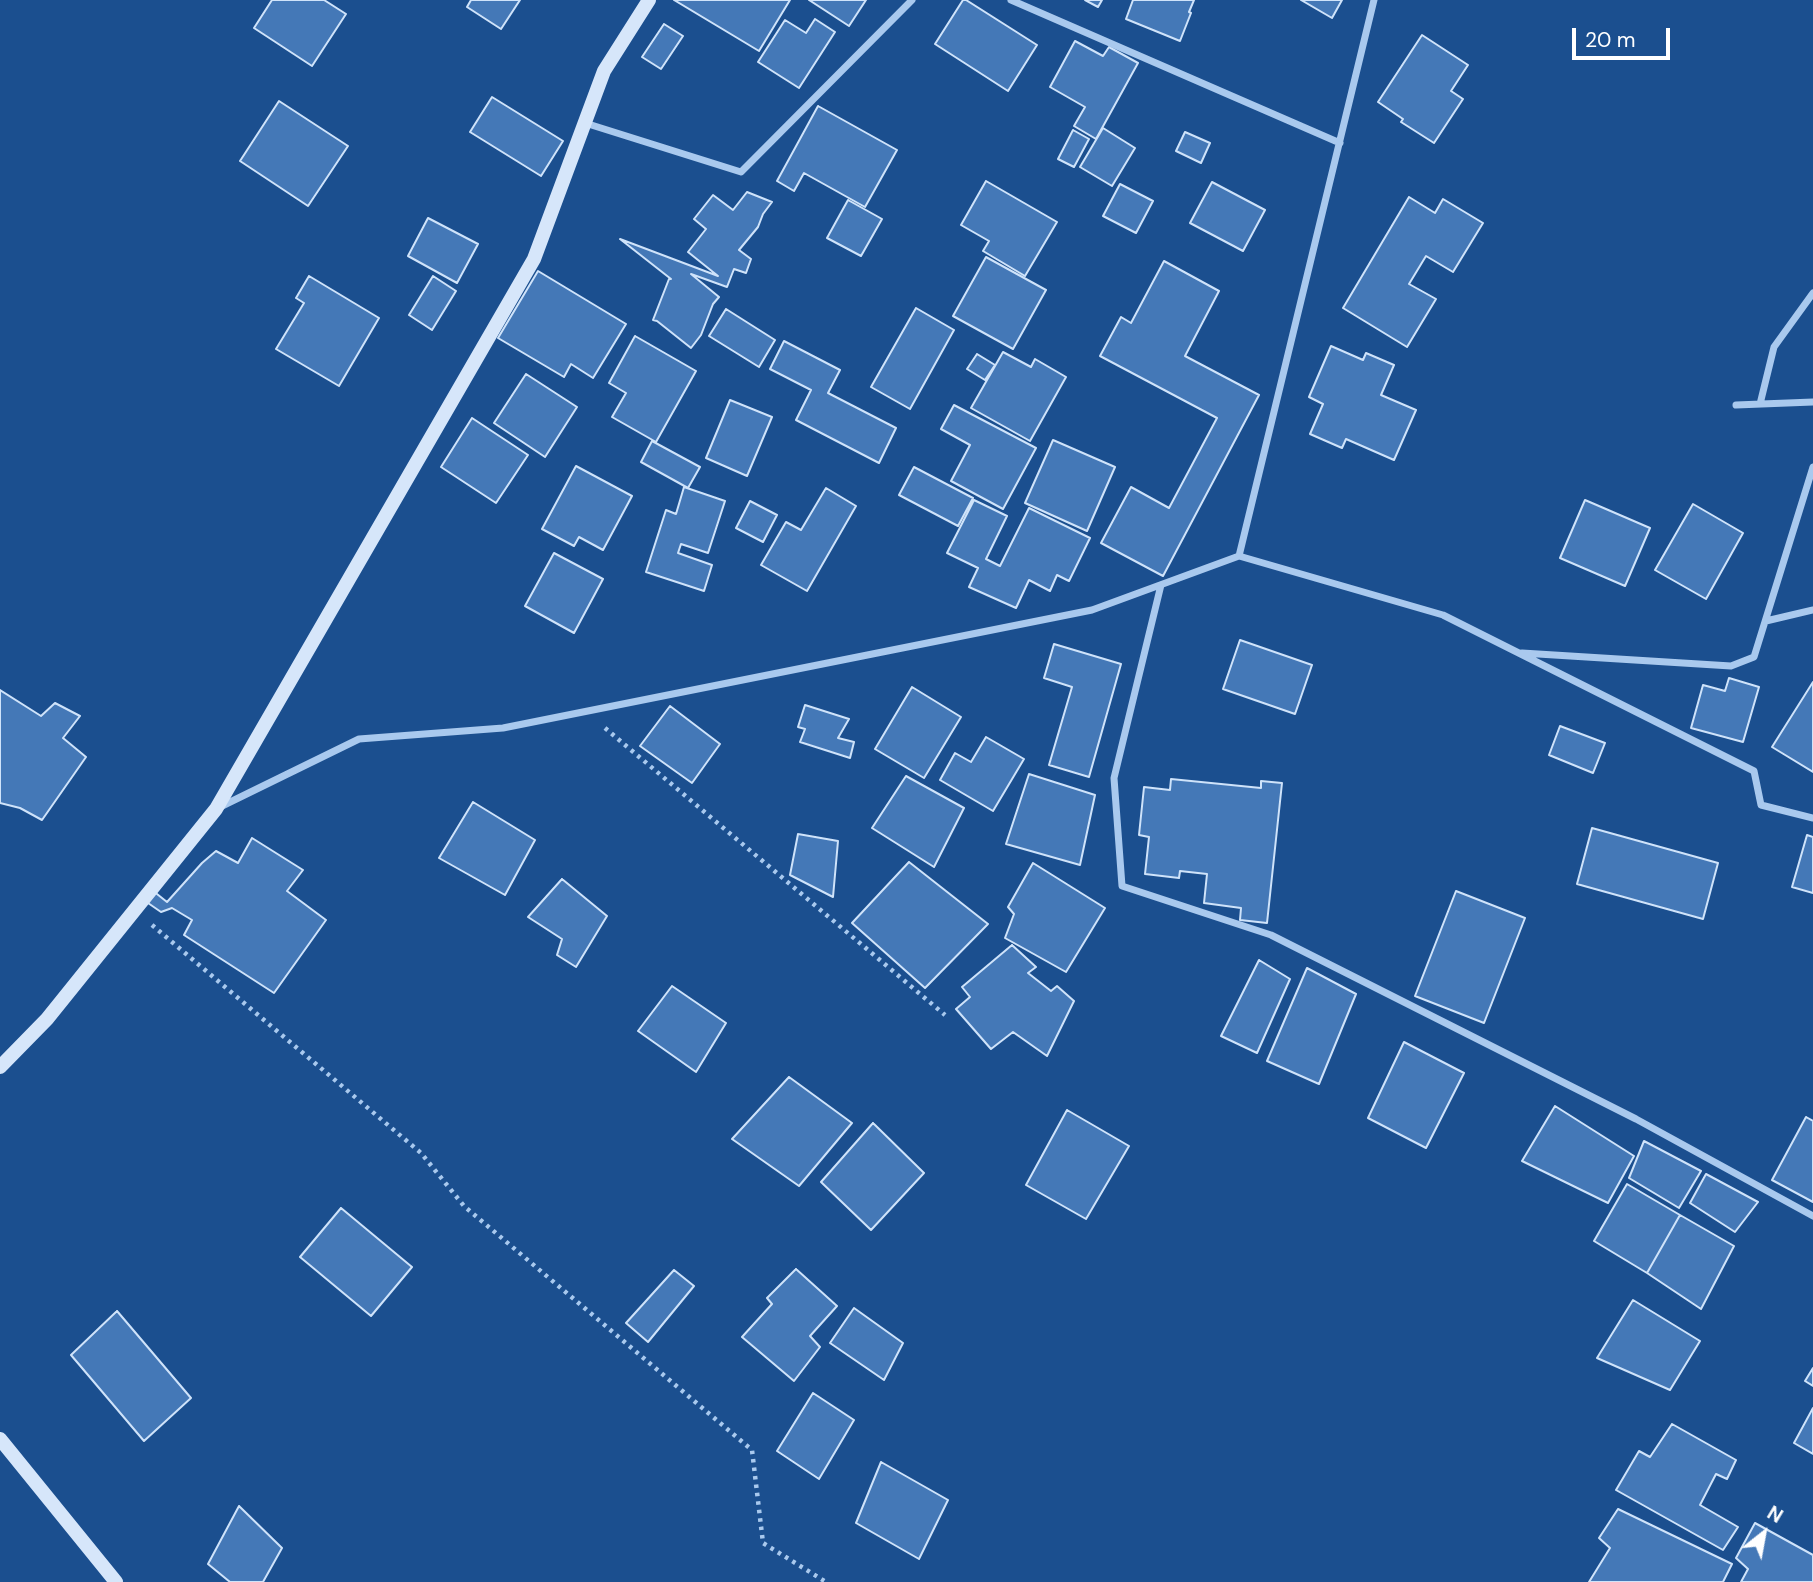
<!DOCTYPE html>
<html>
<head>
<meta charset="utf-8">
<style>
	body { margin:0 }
	#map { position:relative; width:1813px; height:1582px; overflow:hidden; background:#1b4f8f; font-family:"DM Sans",sans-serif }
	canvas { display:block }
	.north { position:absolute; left:1729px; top:1498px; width:70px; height:70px; -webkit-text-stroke:5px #1b4f8f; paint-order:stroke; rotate:31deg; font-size:19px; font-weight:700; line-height:28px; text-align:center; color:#fff }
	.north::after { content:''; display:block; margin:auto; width:24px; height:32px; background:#fff; clip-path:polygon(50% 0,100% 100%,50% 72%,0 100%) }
	.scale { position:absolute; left:1572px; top:28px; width:98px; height:32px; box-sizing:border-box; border:4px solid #fff; border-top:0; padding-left:9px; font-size:21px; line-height:24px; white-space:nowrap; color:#fff; -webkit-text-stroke:5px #1b4f8f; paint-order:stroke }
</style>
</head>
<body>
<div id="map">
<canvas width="1813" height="1582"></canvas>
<div class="north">N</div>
<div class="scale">20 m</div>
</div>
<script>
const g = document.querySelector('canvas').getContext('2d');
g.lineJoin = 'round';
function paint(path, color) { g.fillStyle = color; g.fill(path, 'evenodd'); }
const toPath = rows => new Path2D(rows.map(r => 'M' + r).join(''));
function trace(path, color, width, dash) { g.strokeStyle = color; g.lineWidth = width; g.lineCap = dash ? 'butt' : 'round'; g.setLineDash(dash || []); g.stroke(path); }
const building = toPath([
	[272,0,324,0,346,14,312,66,254,28,272,0],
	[471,0,520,0,501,29,467,7,471,0],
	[674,0,790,0,759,51,674,0],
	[809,0,866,0,849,26,809,0],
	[963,0,966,0,1037,45,1008,91,935,44,963,0],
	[1085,0,1102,0,1098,7,1085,0],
	[1133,0,1194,0,1189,12,1191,13,1180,41,1126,19,1133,0],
	[1301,0,1342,0,1332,18,1301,0],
	[815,19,835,32,799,88,758,62,785,20,806,33,815,19],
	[664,24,683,36,661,69,642,57,664,24],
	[1422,35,1468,65,1451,91,1463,99,1434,143,1401,122,1403,119,1378,102,1422,35],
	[1075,41,1103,56,1109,47,1138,63,1096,139,1074,126,1085,107,1050,87,1075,41],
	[492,97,563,141,541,176,470,132,492,97],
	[279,101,348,146,308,206,240,161,279,101],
	[818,106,897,150,865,207,804,173,794,191,777,181,818,106],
	[1103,128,1135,148,1112,186,1080,167,1103,128],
	[1073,130,1089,139,1074,167,1058,159,1073,130],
	[1185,132,1210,143,1201,163,1176,151,1185,132],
	[986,181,1057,222,1025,276,983,251,989,241,961,225,986,181],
	[1212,182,1265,210,1243,251,1190,223,1212,182],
	[1120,184,1153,201,1136,233,1103,216,1120,184],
	[747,192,772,202,763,214,758,227,739,250,751,259,746,273,734,269,727,287,691,274,719,297,713,304,701,335,691,348,657,321,653,320,669,279,671,279,620,239,718,276,688,252,706,229,694,219,713,195,733,210,747,192],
	[1409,197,1435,213,1443,199,1483,223,1453,272,1426,256,1409,284,1436,299,1407,347,1343,308,1409,197],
	[848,200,882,219,861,256,827,238,848,200],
	[428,218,478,244,457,283,408,256,428,218],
	[986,257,1046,290,1013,349,953,316,986,257],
	[1164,261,1219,291,1185,356,1259,395,1163,576,1101,543,1131,487,1169,508,1217,418,1100,356,1121,317,1131,323,1164,261],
	[538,271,626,324,593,378,571,364,564,377,498,338,538,271],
	[309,276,379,318,339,386,276,349,304,303,296,298,309,276],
	[433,276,456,291,432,330,409,315,433,276],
	[916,308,954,330,910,409,871,387,916,308],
	[726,309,775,340,759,367,709,336,726,309],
	[635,336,696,371,656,442,612,417,626,393,609,383,635,336],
	[784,341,840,370,828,393,896,428,879,463,796,420,811,390,770,369,784,341],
	[1331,346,1363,360,1366,353,1394,365,1381,395,1416,410,1394,460,1346,439,1342,448,1310,434,1323,404,1309,397,1331,346],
	[1003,352,1031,367,1035,359,1066,377,1030,441,971,408,1003,352],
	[977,354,995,365,985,380,967,369,977,354],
	[526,374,577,407,545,457,494,423,526,374],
	[730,400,772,417,747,476,706,458,730,400],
	[954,405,1036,448,1003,509,951,481,970,445,941,429,954,405],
	[472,418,528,455,496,503,441,467,472,418],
	[1053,440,1115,467,1087,531,1025,503,1053,440],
	[652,441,700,467,688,488,641,462,652,441],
	[576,466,632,496,603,550,579,537,574,546,542,529,576,466],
	[914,467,973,498,958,526,899,495,914,467],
	[684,487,725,501,708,553,681,544,678,553,712,565,704,591,646,572,666,510,676,514,684,487],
	[826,488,856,506,807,591,761,565,786,522,801,530,826,488],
	[974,500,1007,516,986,559,1000,566,1029,508,1090,538,1069,581,1057,575,1050,591,1029,580,1016,608,969,587,978,568,947,553,974,500],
	[1585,500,1650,528,1625,586,1560,558,1585,500],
	[750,501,777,515,763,542,736,528,750,501],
	[1693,504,1743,533,1706,599,1655,570,1693,504],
	[554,553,603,579,574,633,525,606,554,553],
	[1240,640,1312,665,1295,714,1223,689,1240,640],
	[1054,644,1121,664,1089,777,1049,765,1072,687,1044,678,1054,644],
	[1729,678,1759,687,1743,742,1691,728,1703,685,1725,691,1729,678],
	[1813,682,1813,772,1772,747,1813,682],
	[912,687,961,717,924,778,875,749,912,687],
	[0,690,41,716,55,703,80,716,63,738,86,757,42,820,20,808,0,803,0,690],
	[805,705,849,719,838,738,854,742,850,758,800,742,805,729,798,727,805,705],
	[670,706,720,744,692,783,640,746,670,706],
	[1560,726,1605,743,1593,773,1549,755,1560,726],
	[986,737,1024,759,993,811,940,780,955,753,971,762,986,737],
	[1029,774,1095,795,1080,865,1006,844,1029,774],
	[906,776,964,808,934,867,872,828,906,776],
	[1171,779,1261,788,1261,781,1282,783,1267,923,1240,920,1241,908,1204,903,1207,874,1180,871,1179,878,1145,874,1149,837,1139,835,1144,787,1170,790,1171,779],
	[473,802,535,840,505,895,439,858,473,802],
	[1592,828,1718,863,1703,919,1577,884,1592,828],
	[798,834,838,841,833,897,790,875,798,834],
	[1807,835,1813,837,1813,893,1792,887,1807,835],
	[252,838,303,870,287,891,326,920,274,993,184,935,192,920,172,908,161,912,148,903,152,890,167,902,202,863,216,851,238,863,252,838],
	[909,862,988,924,925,988,852,923,909,862],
	[1033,863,1105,908,1066,972,1005,938,1014,914,1008,907,1033,863],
	[562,879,607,916,576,967,557,955,562,939,528,917,562,879],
	[1456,891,1525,918,1484,1023,1415,996,1456,891],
	[1012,945,1036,967,1028,973,1051,991,1057,986,1074,1001,1047,1056,1013,1032,991,1049,956,1009,970,997,962,987,1012,945],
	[1259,960,1290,979,1257,1053,1221,1036,1259,960],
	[1307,968,1356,994,1319,1084,1267,1061,1307,968],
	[672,986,726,1023,696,1072,638,1031,672,986],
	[1404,1042,1464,1073,1426,1148,1368,1118,1404,1042],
	[789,1077,852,1123,799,1186,732,1139,789,1077],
	[1555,1106,1634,1156,1608,1203,1522,1161,1555,1106],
	[1067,1110,1129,1146,1086,1219,1026,1185,1067,1110],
	[1806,1117,1813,1121,1813,1202,1772,1180,1806,1117],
	[873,1123,924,1173,871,1230,821,1182,873,1123],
	[1644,1141,1701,1171,1679,1208,1629,1178,1644,1141],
	[1706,1174,1758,1202,1735,1232,1690,1203,1706,1174],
	[1627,1184,1680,1215,1647,1273,1594,1241,1627,1184],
	[341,1208,412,1267,371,1316,300,1257,341,1208],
	[1680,1215,1734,1246,1701,1309,1647,1273,1680,1215],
	[796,1269,837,1306,810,1336,820,1347,794,1381,742,1337,772,1304,767,1298,796,1269],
	[674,1270,694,1286,648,1342,626,1323,674,1270],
	[1633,1300,1700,1341,1670,1390,1597,1358,1633,1300],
	[854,1308,903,1343,884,1380,830,1343,854,1308],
	[117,1311,191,1398,144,1441,71,1355,117,1311],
	[1813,1368,1813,1386,1805,1381,1813,1368],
	[813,1393,854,1420,819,1479,777,1451,813,1393],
	[1813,1408,1813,1454,1794,1443,1813,1408],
	[1672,1424,1736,1460,1727,1479,1716,1474,1700,1505,1738,1527,1723,1550,1616,1490,1639,1451,1650,1457,1672,1424],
	[881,1462,948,1500,919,1559,856,1523,881,1462],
	[239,1506,282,1548,263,1582,230,1582,208,1564,239,1506],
	[1618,1509,1732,1564,1723,1582,1589,1582,1610,1548,1599,1538,1618,1509],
	[1755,1523,1813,1555,1813,1582,1741,1582,1748,1569,1736,1558,1755,1523]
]);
const path = toPath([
	[605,728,945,1015],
	[152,925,421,1153,464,1206,752,1450,763,1543,826,1582]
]);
const street = toPath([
	[1011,0,1340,143],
	[1374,0,1239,556,1443,615,1754,771,1761,805,1813,818],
	[585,123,741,172,912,0],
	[1760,404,1774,347,1813,293],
	[1736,405,1813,402],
	[1161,585,1114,778,1122,886,1271,935,1636,1119,1813,1216],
	[1766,621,1813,610],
	[1522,653,1731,666,1754,657,1813,467],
	[220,807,359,739,503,728,1092,610,1239,556]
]);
const secondary = toPath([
	[0,1067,47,1019,216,809,534,259,604,71,649,0],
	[0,1439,116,1582]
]);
paint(building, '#4478b7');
trace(building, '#cfe3fa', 2);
trace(path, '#a9c9ee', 4.5, [3.5, 5]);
trace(street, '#a9c9ee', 7);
trace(secondary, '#d6e6fa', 14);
</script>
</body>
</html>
